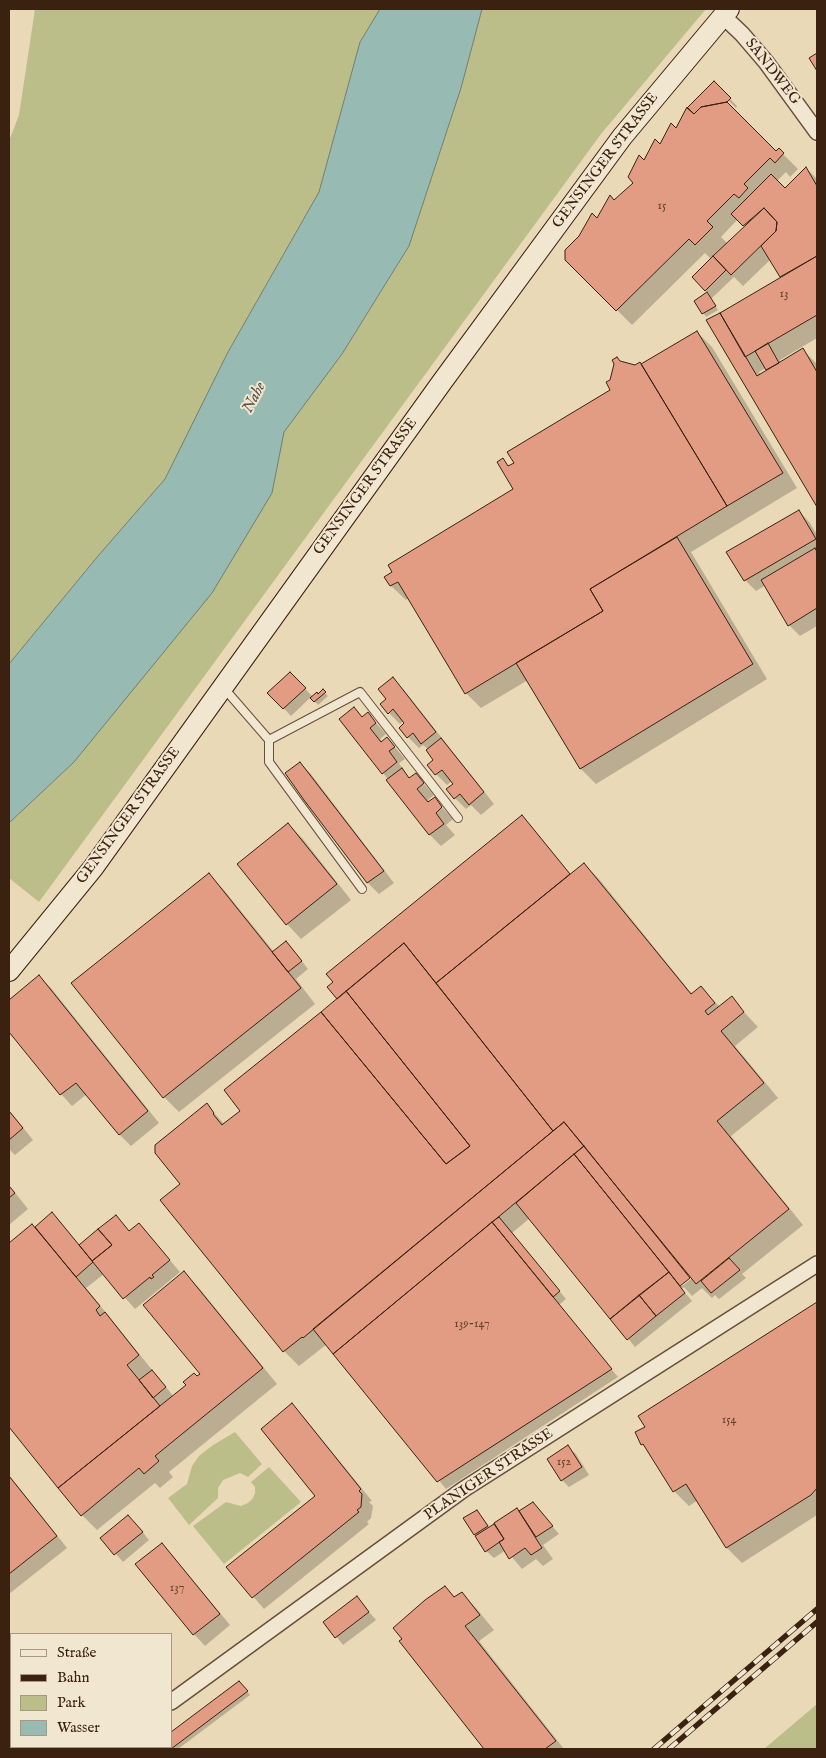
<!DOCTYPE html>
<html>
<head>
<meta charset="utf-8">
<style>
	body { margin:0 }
	#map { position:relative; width:826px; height:1758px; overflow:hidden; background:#e9d9b7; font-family:"IM FELL English",serif }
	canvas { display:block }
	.frame { position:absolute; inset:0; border:10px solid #3b2110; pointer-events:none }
	.legend { position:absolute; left:10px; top:1633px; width:162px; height:115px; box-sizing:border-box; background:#f1e6d0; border:1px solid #a89783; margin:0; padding:6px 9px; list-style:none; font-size:15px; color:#3b2110 }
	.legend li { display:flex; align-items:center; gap:10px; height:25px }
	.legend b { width:25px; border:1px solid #a89783 }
</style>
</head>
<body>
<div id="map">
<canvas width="826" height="1758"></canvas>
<div class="frame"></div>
<ul class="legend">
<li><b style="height:6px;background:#f1e6d0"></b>Straße</li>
<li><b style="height:6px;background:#3b2110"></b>Bahn</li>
<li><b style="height:14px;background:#bcbe8a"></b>Park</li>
<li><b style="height:14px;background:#97bab2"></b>Wasser</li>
</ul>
</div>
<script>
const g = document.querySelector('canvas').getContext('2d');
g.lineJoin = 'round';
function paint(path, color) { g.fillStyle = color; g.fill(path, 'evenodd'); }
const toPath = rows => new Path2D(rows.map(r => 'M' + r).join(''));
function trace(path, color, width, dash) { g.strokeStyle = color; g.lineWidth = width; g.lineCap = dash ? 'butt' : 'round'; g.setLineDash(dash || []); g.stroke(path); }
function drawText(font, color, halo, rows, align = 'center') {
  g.font = font + ' "IM FELL English",serif'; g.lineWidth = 4; g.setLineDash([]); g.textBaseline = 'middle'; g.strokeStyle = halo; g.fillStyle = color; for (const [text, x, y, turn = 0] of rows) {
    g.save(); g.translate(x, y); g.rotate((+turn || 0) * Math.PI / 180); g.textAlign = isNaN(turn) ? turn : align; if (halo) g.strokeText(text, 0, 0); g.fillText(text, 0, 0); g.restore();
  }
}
const green = toPath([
	[35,9,380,9,360,42,319,192,228,352,165,479,98,556,9,664,9,141,19,115],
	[482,9,706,9,601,134,39,902,9,878,9,823,74,762,272,493,283,432,342,354,409,246,461,88],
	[235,1432,262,1464,248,1477,240,1473,223,1480,218,1488,218,1498,189,1525,168,1498,187,1484,192,1466,199,1456,213,1445],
	[269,1467,301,1502,224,1564,193,1526,226,1502,241,1506,248,1503,253,1498,255,1493,255,1487,251,1482],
	[817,1704,817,1749,764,1749]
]);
const water = toPath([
	[380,9,482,9,461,88,409,246,342,354,284,432,272,493,212,593,74,762,9,823,9,664,98,556,165,479,228,352,319,192,360,42,380,9]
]);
const shadow = toPath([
	[714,82,737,106,736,108,724,96,722,98,776,153,779,150,798,169,790,177,786,172,777,181,785,189,806,168,817,179,817,338,780,360,781,363,803,350,817,364,817,504,707,321,782,278,771,259,743,286,734,277,711,299,718,310,706,317,696,301,709,293,693,277,711,259,705,253,632,325,566,259,597,220,634,183,645,162,676,130],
	[738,219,746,227,728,244,721,237],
	[766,368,768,371,761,375,759,372],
	[697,332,712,347,797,488,691,552,767,679,596,784,581,769,528,680,481,708,466,693,409,598,406,600,391,586,386,577,515,490,503,460,510,467,612,390,611,381,621,363,635,366,641,366],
	[799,511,810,523,817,535,817,626,800,636,789,625,766,585,756,591,745,580],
	[290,673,313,697,318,695,323,691,328,696,318,705,311,697,291,716,269,693],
	[393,679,404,690,494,804,481,815,471,805,466,809,455,798,454,784,452,781,447,785,436,774,435,760,429,750,423,745,419,748,408,737,406,723,404,721,400,724,389,713,387,699],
	[368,714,386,734,380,739,382,742,387,738,405,759,399,763,406,774,411,779,416,775,434,795,428,800,430,803,434,799,453,819,446,825,455,835,441,846,430,835,383,773,363,718],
	[300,763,311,774,394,883,379,894,368,883,287,773],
	[521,817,536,832,571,875,584,864,599,879,692,994,701,988,720,1007,731,998,758,1027,735,1046,778,1098,731,1136,803,1225,742,1274,746,1278,719,1299,715,1295,712,1298,702,1288,692,1296,684,1287,682,1289,692,1301,635,1347,530,1218,512,1233,566,1299,559,1305,618,1377,446,1489,327,1344,299,1366,284,1351,162,1200,182,1184,207,1105,225,1125,241,1111,339,999],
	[694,1273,696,1275,682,1286,680,1284],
	[288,824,303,839,351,900,301,939,287,924],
	[209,875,224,890,274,952,293,950,308,969,296,979,315,1004,179,1112,164,1097,73,983],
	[39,977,51,988,159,1123,131,1146,120,1135,87,1094,72,1106,61,1094,9,1030,9,1001],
	[9,1110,33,1140,15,1155,9,1149],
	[9,1185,28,1209,9,1225],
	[52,1214,80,1246,115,1217,130,1232,139,1224,180,1272,162,1287,164,1289,184,1273,199,1288,277,1384,169,1472,173,1477,160,1488,155,1483,97,1530,82,1515,9,1425,9,1245,32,1226,35,1228],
	[104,1274,135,1309,162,1287,164,1290,201,1374,174,1397,86,1288],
	[817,1303,817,1515,742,1563,727,1548,698,1500,689,1506,674,1491,648,1450,642,1444,646,1427,639,1416],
	[292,1405,303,1416,372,1501,369,1502,373,1506,371,1518,367,1522,369,1524,264,1609,228,1567,317,1496],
	[568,1447,576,1454,589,1475,569,1487,562,1480],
	[9,1475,67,1548,9,1594],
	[533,1504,559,1534,543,1545,553,1559,543,1566,536,1559,522,1569,506,1550,494,1558,486,1551,465,1519,477,1511,490,1528],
	[136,1524,149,1540,123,1562,102,1538],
	[162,1544,173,1556,230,1625,205,1646,194,1634,137,1564],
	[445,1588,456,1598,461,1593,476,1608,494,1630,479,1641,564,1749,486,1749,401,1642],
	[357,1598,376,1620,343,1645,325,1622],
	[243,1686,250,1695,178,1749,159,1749,157,1747,171,1747]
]);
const building = toPath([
	[817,53,817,71,809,58,817,53],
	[714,81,731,98,727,102,701,107,694,114,687,108,714,81],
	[727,102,776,151,779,148,784,153,775,163,770,158,744,184,748,188,739,198,734,194,707,221,713,227,695,245,689,239,616,311,565,260,565,250,579,236,592,213,597,218,610,195,614,200,633,183,628,177,639,155,644,160,655,139,660,144,671,123,676,128,687,107,694,114,701,107,727,102],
	[806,167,817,186,817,256,780,277,761,246,776,231,777,222,764,208,743,226,731,214,771,174,785,188,806,167],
	[764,208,777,222,776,231,731,275,713,256,764,208],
	[713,256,726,270,705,291,692,277,713,256],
	[817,256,817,315,745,357,720,313,817,256],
	[707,292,716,306,702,314,694,301,707,292],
	[720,313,757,376,803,348,817,372,817,507,706,320,720,313],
	[697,331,783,473,727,506,641,364,697,331],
	[768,343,779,363,766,370,755,351,768,343],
	[617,357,620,361,635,365,640,362,727,506,590,589,603,611,465,694,398,582,390,586,384,577,392,572,388,565,513,489,497,462,503,458,508,466,514,463,507,452,610,390,606,382,610,380,614,364,612,360,617,357],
	[799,510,816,539,744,581,726,552,799,510],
	[677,537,753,664,580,769,516,663,603,611,590,589,677,537],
	[815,548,817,552,817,608,788,626,761,580,815,548],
	[290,672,306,688,283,709,267,693,290,672],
	[393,677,436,732,421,744,413,733,407,738,399,728,404,723,393,709,388,714,380,704,386,699,378,689,393,677],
	[323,689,326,692,314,702,310,698,317,692,318,694,323,689],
	[354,707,362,717,368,712,376,723,370,728,381,742,387,737,395,747,389,751,397,762,382,774,339,719,354,707],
	[441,738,484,792,469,805,460,794,454,799,446,789,453,784,442,770,435,775,427,765,433,760,426,750,441,738],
	[300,762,384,871,367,883,304,800,285,773,300,762],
	[402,768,409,778,416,773,424,783,417,789,428,802,435,797,442,807,436,813,444,824,429,835,386,780,402,768],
	[522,815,570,874,436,983,404,943,337,999,327,987,333,982,326,974,522,815],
	[288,823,337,884,286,925,237,864,288,823],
	[584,863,691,994,701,986,715,1003,705,1011,708,1015,732,996,744,1012,721,1031,764,1083,717,1121,789,1209,696,1284,564,1122,553,1131,436,983,584,863],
	[209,873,301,988,163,1098,71,983,209,873],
	[286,941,302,961,288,972,272,952,286,941],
	[404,943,553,1131,303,1338,302,1337,283,1352,160,1200,180,1184,155,1153,155,1145,207,1103,214,1113,213,1114,222,1125,223,1124,240,1111,224,1090,321,1012,446,1164,470,1146,346,991,404,943],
	[39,975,148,1111,119,1135,76,1083,60,1095,9,1032,9,1000,39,975],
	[346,991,470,1146,446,1164,321,1012,346,991],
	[9,1111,23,1128,9,1140,9,1111],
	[564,1122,584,1146,333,1354,313,1329,564,1122],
	[584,1146,690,1278,680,1286,574,1154,584,1146],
	[574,1154,669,1272,610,1319,516,1203,574,1154],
	[9,1186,15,1193,9,1198,9,1186],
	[52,1212,93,1262,76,1277,35,1227,52,1212],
	[116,1215,129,1231,139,1223,170,1260,152,1275,154,1277,151,1279,150,1277,123,1299,92,1261,112,1245,98,1229,116,1215],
	[499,1217,560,1291,553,1297,492,1222,499,1217],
	[492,1222,612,1369,437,1482,333,1354,492,1222],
	[32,1224,100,1306,96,1310,100,1316,105,1312,139,1355,127,1365,160,1406,58,1488,9,1427,9,1243,32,1224],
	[98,1229,112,1245,92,1261,79,1245,98,1229],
	[729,1258,740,1270,711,1293,701,1281,729,1258],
	[184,1271,263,1368,155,1456,159,1461,144,1474,139,1468,81,1516,58,1488,186,1385,183,1382,194,1373,197,1376,200,1374,143,1305,184,1271],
	[669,1272,685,1293,656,1316,639,1295,669,1272],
	[639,1295,656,1316,627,1340,610,1319,639,1295],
	[817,1302,817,1488,811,1495,726,1548,686,1484,673,1492,643,1444,641,1445,635,1432,645,1427,638,1416,817,1302],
	[152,1370,166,1387,153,1398,139,1380,152,1370],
	[292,1403,361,1489,359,1491,362,1494,361,1507,357,1510,359,1512,252,1598,226,1567,315,1496,261,1429,292,1403],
	[568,1445,582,1467,561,1481,547,1459,568,1445],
	[9,1476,57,1536,9,1574,9,1476],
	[533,1502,553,1526,536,1537,519,1511,533,1502],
	[517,1508,542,1548,531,1555,525,1548,509,1559,499,1542,504,1539,494,1523,517,1508],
	[477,1510,488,1526,474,1535,463,1518,477,1510],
	[128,1515,143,1532,114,1555,100,1538,128,1515],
	[494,1524,504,1539,485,1552,475,1536,494,1524],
	[162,1543,220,1614,193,1635,135,1564,162,1543],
	[445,1586,454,1597,462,1592,480,1615,465,1626,556,1741,545,1749,484,1749,399,1641,402,1639,393,1628,425,1600,445,1586],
	[357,1596,369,1612,335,1638,323,1622,357,1596],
	[239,1681,248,1691,171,1749,157,1749,155,1747,171,1747,171,1732,239,1681]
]);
const lane = toPath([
	[223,687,269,740,269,762,362,889],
	[269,740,360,692,458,818]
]);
const street = toPath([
	[722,15,742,34,766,62,817,132],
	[171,1702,464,1489,817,1264],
	[98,1749,102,1747]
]);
const secondary = toPath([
	[9,971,93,868,442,382,622,137,729,9]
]);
const rail = toPath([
	[654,1749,817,1609],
	[669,1749,817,1622]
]);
const numberNames = [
	["15",662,207],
	["13",784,295],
	["139-147",472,1325],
	["154",729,1421],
	["152",564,1463],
	["137",177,1589]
];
const streetNames = [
	["SANDWEG",772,72,52],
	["GENSINGER STRASSE",606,161,-53],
	["GENSINGER STRASSE",366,487,-54],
	["GENSINGER STRASSE",129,816,-54],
	["PLANIGER STRASSE",489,1475,-34]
];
const waterNames = [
	["Nahe",255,398,-63]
];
paint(green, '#bcbe8a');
paint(water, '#97bab2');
trace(water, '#727d71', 1);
paint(shadow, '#0003');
paint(building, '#e39c84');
trace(building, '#3b2110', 1);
trace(lane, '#664f3a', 10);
trace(street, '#664f3a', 18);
trace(secondary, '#3b2110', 22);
trace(lane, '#f1e6d0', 8);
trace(street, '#f1e6d0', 15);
trace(secondary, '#f1e6d0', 20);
trace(rail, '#3b2110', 5.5);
trace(rail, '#f1e6d0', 4, [11]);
drawText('12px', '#65402d', null, numberNames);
drawText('15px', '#3b2110', '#f1e6d0', streetNames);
drawText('italic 16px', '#574f41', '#f1e6d0', waterNames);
</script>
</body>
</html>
